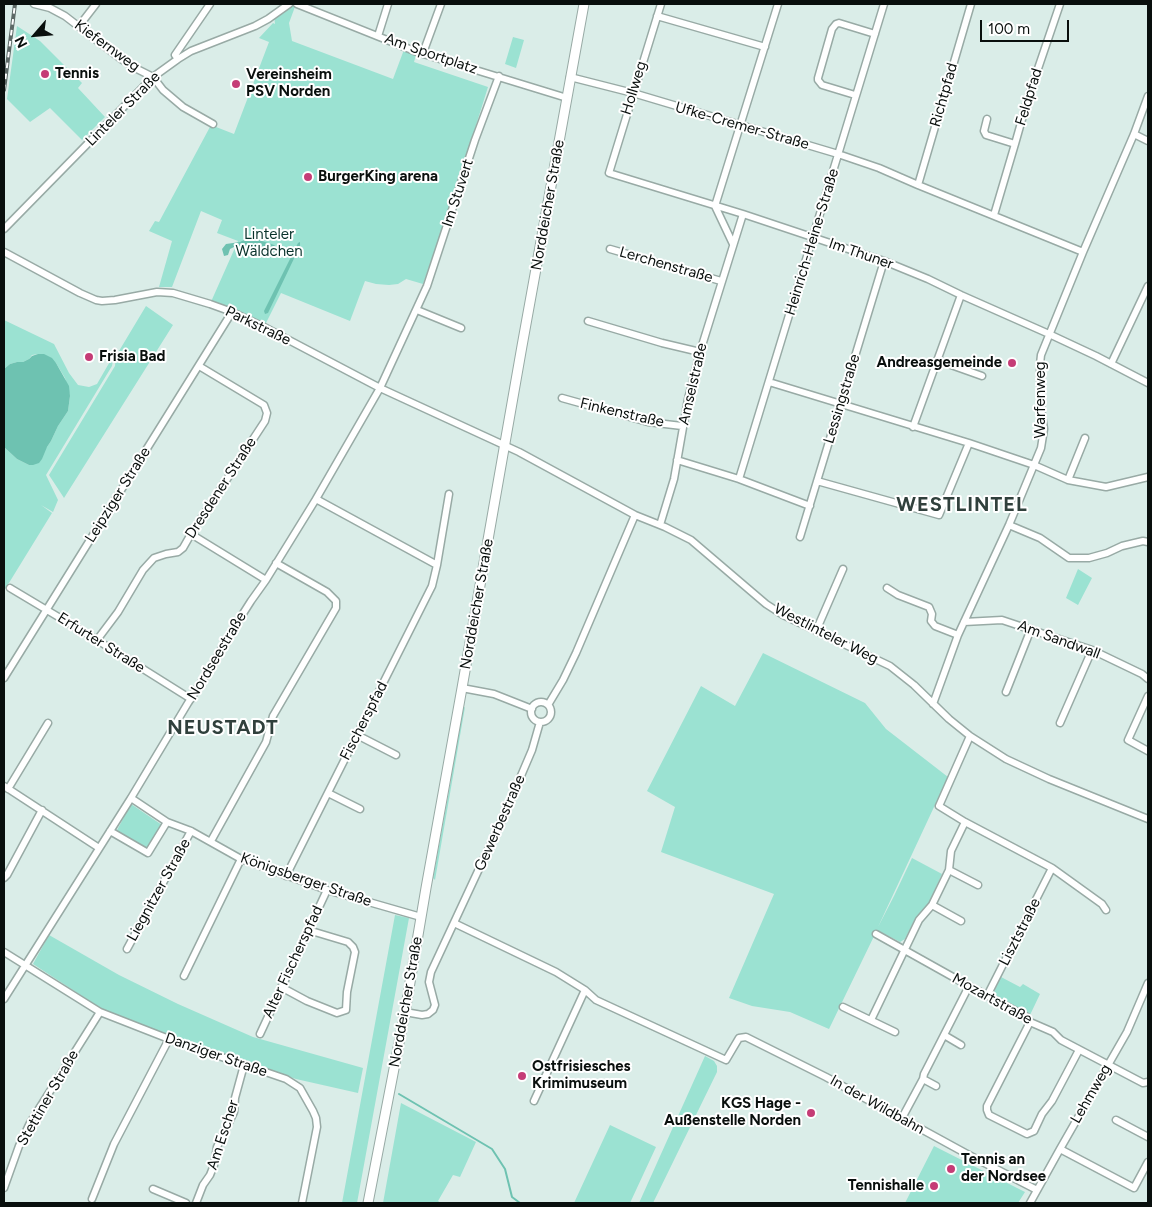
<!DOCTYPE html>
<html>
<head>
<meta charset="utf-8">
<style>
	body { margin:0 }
	#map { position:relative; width:1152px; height:1207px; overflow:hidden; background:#daede8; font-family:Figtree,sans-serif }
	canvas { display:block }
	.frame { position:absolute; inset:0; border:5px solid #090f0d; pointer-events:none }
	.north { position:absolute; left:10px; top:10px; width:50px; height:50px; -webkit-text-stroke:4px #fff; paint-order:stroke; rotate:243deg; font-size:14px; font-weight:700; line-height:20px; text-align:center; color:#090f0d }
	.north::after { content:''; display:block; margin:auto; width:18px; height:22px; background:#090f0d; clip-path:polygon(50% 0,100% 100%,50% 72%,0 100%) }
	.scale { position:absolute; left:980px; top:20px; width:89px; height:22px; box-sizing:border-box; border:2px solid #090f0d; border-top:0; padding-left:6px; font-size:15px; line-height:18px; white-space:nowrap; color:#090f0d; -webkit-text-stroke:4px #fff; paint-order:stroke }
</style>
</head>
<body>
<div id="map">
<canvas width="1152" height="1207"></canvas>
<div class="frame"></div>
<div class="north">N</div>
<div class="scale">100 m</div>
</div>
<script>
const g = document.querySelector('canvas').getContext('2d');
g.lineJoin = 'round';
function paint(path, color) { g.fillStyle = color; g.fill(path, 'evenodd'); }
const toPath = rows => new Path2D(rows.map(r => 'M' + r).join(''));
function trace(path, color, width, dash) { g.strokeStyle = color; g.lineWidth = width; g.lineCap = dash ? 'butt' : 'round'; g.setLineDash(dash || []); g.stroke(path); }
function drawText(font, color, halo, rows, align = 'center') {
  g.font = font + ' Figtree,sans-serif'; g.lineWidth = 4; g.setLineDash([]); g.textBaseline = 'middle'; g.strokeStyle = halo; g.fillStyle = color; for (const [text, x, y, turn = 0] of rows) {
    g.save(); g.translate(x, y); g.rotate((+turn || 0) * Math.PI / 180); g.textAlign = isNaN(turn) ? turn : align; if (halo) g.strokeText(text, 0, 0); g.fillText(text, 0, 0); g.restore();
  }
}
const green = toPath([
	[289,4,296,4,289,23,292,41,393,79,405,47,417,52,414,62,488,87,451,205,423,284,406,279,398,284,389,285,376,284,365,281,350,321,281,293,264,327,210,304,238,241,217,233,222,220,201,211,172,287,159,287,172,241,149,231,155,221,159,222,211,125,234,134,269,42,259,38,273,23,275,24,274,15],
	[17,26,40,41,82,83,78,88,105,117,82,140,50,108,30,122,7,99],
	[513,37,524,40,516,68,505,64],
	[146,306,173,325,64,498,49,475,115,366,116,356],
	[4,320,54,344,69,373,78,385,89,387,97,384,112,358,113,360,112,366,46,475,58,500,53,512,41,505,52,513,4,591,4,447,17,459,29,465,47,447,51,441,58,426,68,411,70,396,65,378,56,363,38,354,32,355,29,359,23,362,17,362,10,364,4,369],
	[1078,569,1092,578,1078,605,1066,598],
	[763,653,865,703,886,729,948,777,878,927,894,896,912,858,942,874,927,907,915,919,905,939,900,942,877,930,829,1029,790,1012,752,1006,729,998,774,894,661,852,675,807,647,791,701,686,735,706],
	[465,707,435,880,433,878,451,780,450,777,463,708],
	[131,804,162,825,147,850,116,832],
	[395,915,409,918,357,1203,342,1203],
	[49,935,119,975,178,1004,253,1037,363,1068,358,1093,296,1079,170,1036,102,1009,33,964],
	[1001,977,1020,987,1023,984,1040,994,1030,1015,993,994],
	[705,1056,714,1061,717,1066,717,1072,653,1203,639,1203],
	[401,1103,476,1142,460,1177,453,1175,438,1201,441,1203,383,1203],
	[610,1125,656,1147,630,1203,574,1203],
	[934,1146,1025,1192,1018,1203,905,1203]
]);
const water = toPath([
	[246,239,259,240,274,245,280,250,279,253,277,255,272,256,259,252,256,249,250,247,244,246,238,248,234,247,230,249,228,255,224,256,222,249,226,244,240,242],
	[300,242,300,246,268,313,265,314,264,311,298,243],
	[38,354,44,354,52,358,56,363,69,386,70,396,68,411,58,426,51,441,47,447,42,459,39,463,33,465,29,465,17,459,4,447,4,369,10,364,17,362,23,362,29,359,32,356]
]);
const stream = toPath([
	[399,1094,492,1149,505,1169,512,1197,520,1203]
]);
const street = toPath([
	[34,4,50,8,65,16,121,59,137,69,153,77,163,90,183,107,213,124],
	[297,4,417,52,567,98],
	[661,4,609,173,743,214,884,261,928,279,961,295,1049,334,1096,356,1148,383],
	[657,16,765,47],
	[79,26,96,4],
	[378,36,388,4],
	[423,53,441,4],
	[178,59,175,55,210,4],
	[570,77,633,93,838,154,879,168,918,185,1083,252],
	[855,95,822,85,818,80,818,78,832,29,836,24,839,23,875,34],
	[987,119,984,131,986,135,1015,144,1028,98,1060,4],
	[1134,134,1148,141],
	[918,185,971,4],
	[994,215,1015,144],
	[4,229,153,77,178,59,191,51,255,26,268,19,289,4],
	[733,244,715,206,778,4],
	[610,249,721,281],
	[4,252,80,293,96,300,102,301,115,300,157,292,173,293,210,304,232,312,264,327,380,388,519,452,635,515,665,527,691,540,766,604,783,615,890,666,914,685,949,719,970,736,1006,759,1049,779,1148,819],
	[417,310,461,328],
	[588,321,662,343,700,352],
	[937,360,982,376],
	[1111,364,1148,286],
	[769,382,969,443,1034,465,1068,480,1106,487,1148,477],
	[562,398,648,422,682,426],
	[913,427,961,295],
	[677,460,739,479,810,506],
	[739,479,884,4],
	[1068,480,1085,438],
	[817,481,939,515,969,443],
	[316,499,437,565],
	[660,525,674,479,688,399,700,352,743,214],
	[1009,525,1040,538,1069,558,1089,558,1107,553,1122,546,1143,541,1148,542],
	[191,534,266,580],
	[800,537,884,261],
	[10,588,97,640,191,699],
	[887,588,898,595,929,607,932,614,931,621,935,626,958,635],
	[964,622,1002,620,1092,650,1142,674,1148,679],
	[816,631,843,569],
	[97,640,118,612,143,570,154,558,166,554,178,552,183,548,191,534,265,421,267,413,264,405,199,366],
	[4,678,232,312],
	[462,688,494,694,532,709],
	[1006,692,1031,629],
	[1148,696,1128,740,1148,751],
	'531 712a10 10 0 1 1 20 0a10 10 0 1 1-20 0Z',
	[933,704,958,635,1009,525,1041,448,1044,429,1041,408,1040,364,1041,355,1083,252,1134,134,1148,96],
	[548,705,563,680,576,653,635,515],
	[1060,723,1092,650],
	[357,735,396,755],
	[970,736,939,806,965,822,1052,868,1102,904,1106,910],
	[4,786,99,848],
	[8,789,48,723],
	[328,793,360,809],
	[131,798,167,822,191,831,241,859,327,890,421,917],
	[110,831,148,853,167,822],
	[211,841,266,742,273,716,336,608,336,601,327,592,276,563],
	[949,870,978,885],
	[286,876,432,586,437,565,449,494],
	[4,878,7,875,42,810],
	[932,905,961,921],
	[454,923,556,972,585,990,596,1000,726,1060,739,1038,746,1037,826,1077,967,1154,1037,1190],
	[876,934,969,986,1027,1017,1030,1022,1053,1032,1061,1040,1143,1083,1148,1082],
	[127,949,191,831],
	[4,952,100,1012,169,1039,286,1079,300,1088,313,1111,316,1118,317,1127,302,1203],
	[184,976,241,859],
	[281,987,307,1001,337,1013,346,1010,347,992,355,952,353,947,348,942,308,930],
	[987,996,1052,868],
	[4,999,131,798,188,703,216,659,225,642,251,601,266,580,316,499,380,388,427,286,475,140,499,76],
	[843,1007,895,1032],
	[405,1012,422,1015,428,1014,433,1010,435,1005,429,982,431,972,506,811,532,750,540,722],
	[871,1020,919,920,932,905,949,870,951,851,965,822],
	[1030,1022,987,1106,987,1110,989,1115,1027,1134,1034,1131,1042,1114,1052,1101,1079,1050],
	[260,1034,327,890],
	[944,1035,961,1045],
	[923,1079,936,1086],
	[534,1101,585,990],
	[902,1118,923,1079,924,1074,969,986],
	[1116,1120,1148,1137],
	[1060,1149,1134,1188,1148,1162],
	[4,1188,19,1146,30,1123,100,1012],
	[153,1189,186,1203],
	[92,1199,114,1144,169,1039],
	[196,1203,203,1185,210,1175,214,1165,217,1147,234,1112,235,1098,244,1065],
	[1030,1203,1060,1149,1127,1032,1148,983]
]);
const secondary = toPath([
	[368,1203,405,1012,426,888,462,688,522,346,584,4]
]);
const rail = toPath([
	[4,90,15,4]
]);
const markers = [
	[45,74,5,"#c53c76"],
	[236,84,5,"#c53c76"],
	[308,177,5,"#c53c76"],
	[89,357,5,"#c53c76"],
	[1012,363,5,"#c53c76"],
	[522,1076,5,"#c53c76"],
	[811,1113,5,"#c53c76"],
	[951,1169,5,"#c53c76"],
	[934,1186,5,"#c53c76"]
];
const streetNames = [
	["Kiefernweg",107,46,36],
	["Am Sportplatz",431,54,19],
	["Hollweg",634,88,-73],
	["Richtpfad",944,95,-74],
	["Feldpfad",1029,97,-73],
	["Linteler Straße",123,109,-45],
	["Ufke-Cremer-Straße",742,126,16],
	["Im Stuvert",458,193,-72],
	["Norddeicher Straße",548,205,-80],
	["Heinrich-Heine-Straße",812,242,-73],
	["Im Thuner",861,254,19],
	["Lerchenstraße",666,265,16],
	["Parkstraße",258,326,26],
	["Amselstraße",693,384,-77],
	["Lessingstraße",842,399,-73],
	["Warfenweg",1041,400,-90],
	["Finkenstraße",622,413,13],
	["Dresdener Straße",221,488,-57],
	["Leipziger Straße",118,495,-58],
	["Norddeicher Straße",477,604,-80],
	["Westlinteler Weg",826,634,27],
	["Am Sandwall",1059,640,20],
	["Erfurter Straße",101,643,32],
	["Nordseestraße",217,656,-59],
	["Fischerspfad",364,721,-63],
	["Gewerbestraße",500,823,-66],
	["Königsberger Straße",306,880,19],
	["Liegnitzer Straße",159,890,-61],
	["Lisztstraße",1020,932,-63],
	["Alter Fischerspfad",293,962,-65],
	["Mozartstraße",992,999,29],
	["Norddeicher Straße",406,1002,-80],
	["Danziger Straße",216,1055,19],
	["Lehmweg",1091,1094,-60],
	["Stettiner Straße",48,1098,-60],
	["In der Wildbahn",877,1105,29],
	["Am Escher",223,1135,-72]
];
const poiNames = [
	["Tennis",55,74],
	["Vereinsheim",246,75],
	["PSV Norden",246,92],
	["BurgerKing arena",318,177],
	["Frisia Bad",99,357],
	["Andreasgemeinde",1002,363,"right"],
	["Ostfrisiesches",532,1067],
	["Krimimuseum",532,1084],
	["KGS Hage -",801,1104,"right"],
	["Außenstelle Norden",801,1121,"right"],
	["Tennis an",961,1160],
	["der Nordsee",961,1177],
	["Tennishalle",924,1186,"right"]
];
const parkNames = [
	["Linteler",269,235],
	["Wäldchen",269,252]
];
const districtNames = [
	["WESTLINTEL",962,505],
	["NEUSTADT",223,728]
];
paint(green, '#9be2d2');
paint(water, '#6ec2b1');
trace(stream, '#6ec2b1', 2);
trace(street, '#98aaa5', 9);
trace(secondary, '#98aaa5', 11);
trace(street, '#fff', 6);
trace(secondary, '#fff', 9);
trace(rail, '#5d6966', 4);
trace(rail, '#fff', 2, [5.5]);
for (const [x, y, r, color] of markers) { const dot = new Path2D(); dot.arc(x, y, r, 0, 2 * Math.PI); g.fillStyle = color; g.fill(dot); trace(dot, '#fff', 2); }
drawText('15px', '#090f0d', '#fff', streetNames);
drawText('bold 15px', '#090f0d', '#fff', poiNames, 'left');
drawText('15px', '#09322b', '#fff', parkNames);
g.letterSpacing = '1px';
drawText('bold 20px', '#30403c', '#fff', districtNames);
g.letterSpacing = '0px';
</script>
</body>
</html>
